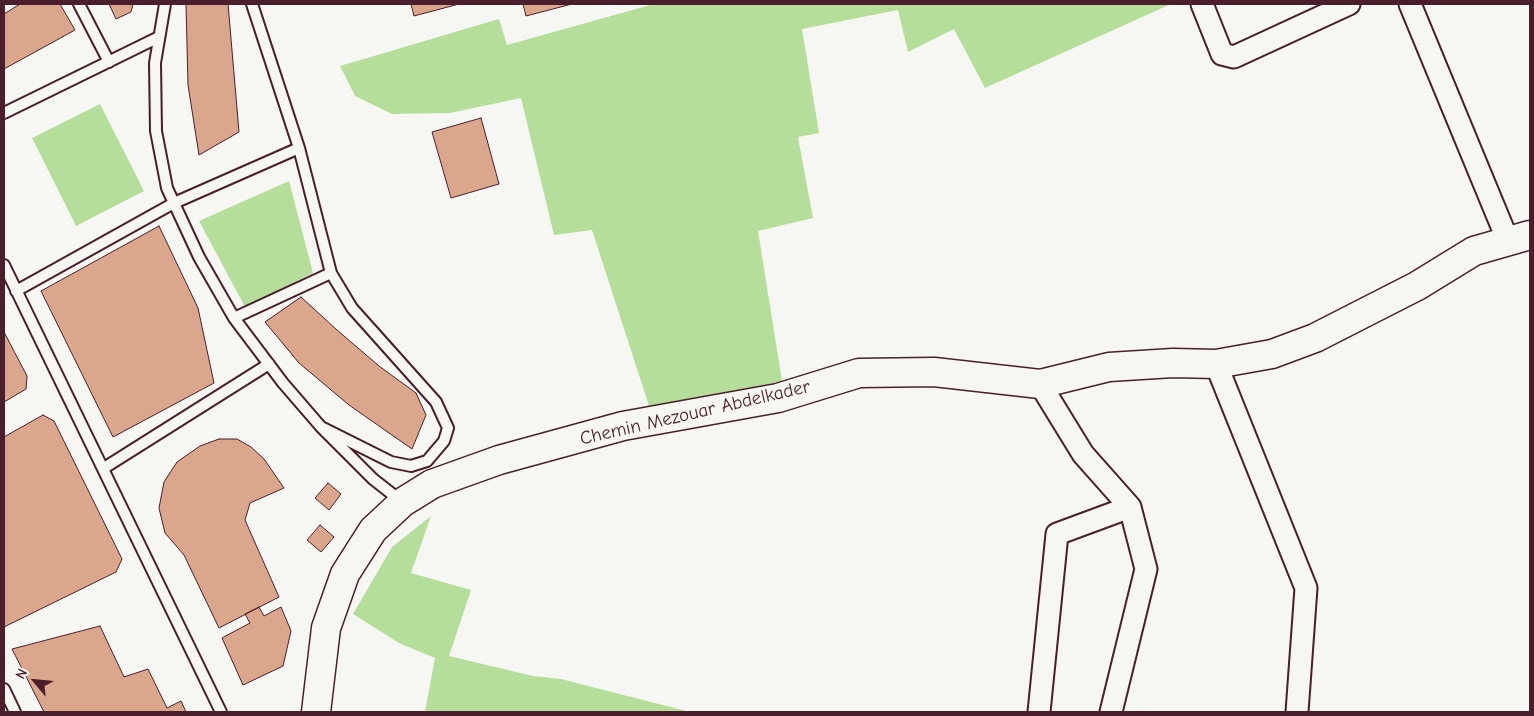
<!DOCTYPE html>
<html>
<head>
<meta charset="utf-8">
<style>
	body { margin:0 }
	#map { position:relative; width:1534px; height:716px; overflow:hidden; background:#f6f6f2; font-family:"Comic Neue",sans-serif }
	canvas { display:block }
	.frame { position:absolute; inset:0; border:5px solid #4a1f2b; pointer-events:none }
	.north { position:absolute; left:10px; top:656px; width:50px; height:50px; -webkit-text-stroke:4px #f6f6f2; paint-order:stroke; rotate:298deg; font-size:14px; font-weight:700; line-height:20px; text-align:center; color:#4a1f2b }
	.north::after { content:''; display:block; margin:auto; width:18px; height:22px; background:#4a1f2b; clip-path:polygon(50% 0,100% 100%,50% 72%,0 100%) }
</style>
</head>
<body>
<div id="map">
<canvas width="1534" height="716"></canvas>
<div class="frame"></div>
<div class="north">N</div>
</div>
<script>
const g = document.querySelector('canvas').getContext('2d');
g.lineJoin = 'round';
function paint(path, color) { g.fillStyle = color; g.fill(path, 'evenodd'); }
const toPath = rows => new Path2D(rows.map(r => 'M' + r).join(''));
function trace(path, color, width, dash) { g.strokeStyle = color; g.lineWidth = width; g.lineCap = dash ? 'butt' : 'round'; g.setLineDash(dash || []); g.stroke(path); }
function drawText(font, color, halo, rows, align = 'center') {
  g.font = font + ' "Comic Neue",sans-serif'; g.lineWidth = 4.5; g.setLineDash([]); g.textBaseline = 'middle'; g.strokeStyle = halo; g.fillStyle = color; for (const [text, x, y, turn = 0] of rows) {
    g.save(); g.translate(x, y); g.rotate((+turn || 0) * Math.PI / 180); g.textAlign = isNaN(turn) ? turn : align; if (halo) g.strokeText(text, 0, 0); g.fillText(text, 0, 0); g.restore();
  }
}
const green = toPath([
	[654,4,1171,4,985,88,954,29,908,52,898,10,802,29,819,133,798,137,813,218,758,231,782,381,650,409,592,230,554,235,521,98,450,113,392,114,355,96,340,66,499,19,507,45],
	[100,104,144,191,76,226,32,138],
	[289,181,313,273,245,307,199,221],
	[431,516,411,573,471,590,449,656,533,676,561,679,690,712,425,712,435,658,399,643,353,614,392,547]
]);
const building = toPath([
	[20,4,60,4,75,30,4,69,4,14,20,4],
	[109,4,133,4,131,12,116,19,109,4],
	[186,4,228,4,239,132,199,155,188,85,186,4],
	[411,4,459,4,414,16,411,4],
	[523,4,572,4,526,16,523,4],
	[481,118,499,184,451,198,432,132,481,118],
	[159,226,198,308,214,383,113,437,41,291,159,226],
	[301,297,337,330,379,366,416,393,426,415,412,449,349,405,299,363,265,322,301,297],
	[4,332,27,376,26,389,4,402,4,332],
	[43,415,54,421,122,559,116,572,4,627,4,437,43,415],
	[219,439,237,439,251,447,264,459,284,488,250,503,245,520,279,597,219,628,184,555,165,533,159,508,164,482,177,462,200,446,219,439],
	[328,483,341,494,329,510,315,498,328,483],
	[320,525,334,537,321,552,307,540,320,525],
	[259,607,264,616,281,607,291,631,283,666,243,685,222,638,250,623,245,614,259,607],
	[100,626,124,677,148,669,167,708,181,701,186,712,44,712,12,649,100,626]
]);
const lane = toPath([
	[79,4,109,62],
	[165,4,155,63,156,131,167,188,199,257,234,318,283,383,321,427,373,479,401,501],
	[252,4,299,148,331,273,352,308,436,402,448,428,444,441,427,461,411,466,391,462,321,427],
	[4,113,159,37],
	[4,265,221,712],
	[16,291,174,203,299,148],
	[234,318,331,273],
	[104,468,269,364],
	[4,689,15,712]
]);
const street = toPath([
	[1202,4,1222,54,1234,57,1349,4],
	[1410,4,1508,241],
	[1216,364,1306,588,1297,712],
	[1040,384,1083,454,1130,507,1146,569,1111,712],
	[1039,712,1057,534,1130,507]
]);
const secondary = toPath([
	[316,712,326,628,345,574,373,530,403,502,432,484,499,460,623,426,778,398,859,373,934,372,1040,384,1109,367,1173,363,1216,364,1272,354,1315,338,1417,286,1474,251,1530,235]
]);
const streetNames = [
	["Chemin Mezouar Abdelkader",695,413,-13]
];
paint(green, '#b6de9b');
paint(building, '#daa78d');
trace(building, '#4a1f2b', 1);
trace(lane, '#4a1f2b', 14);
trace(street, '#4a1f2b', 25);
trace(secondary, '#4a1f2b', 31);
trace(lane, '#f6f6f2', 10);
trace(street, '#f6f6f2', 21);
trace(secondary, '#f6f6f2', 28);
drawText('19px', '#4a1f2b', '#f6f6f2', streetNames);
</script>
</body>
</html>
